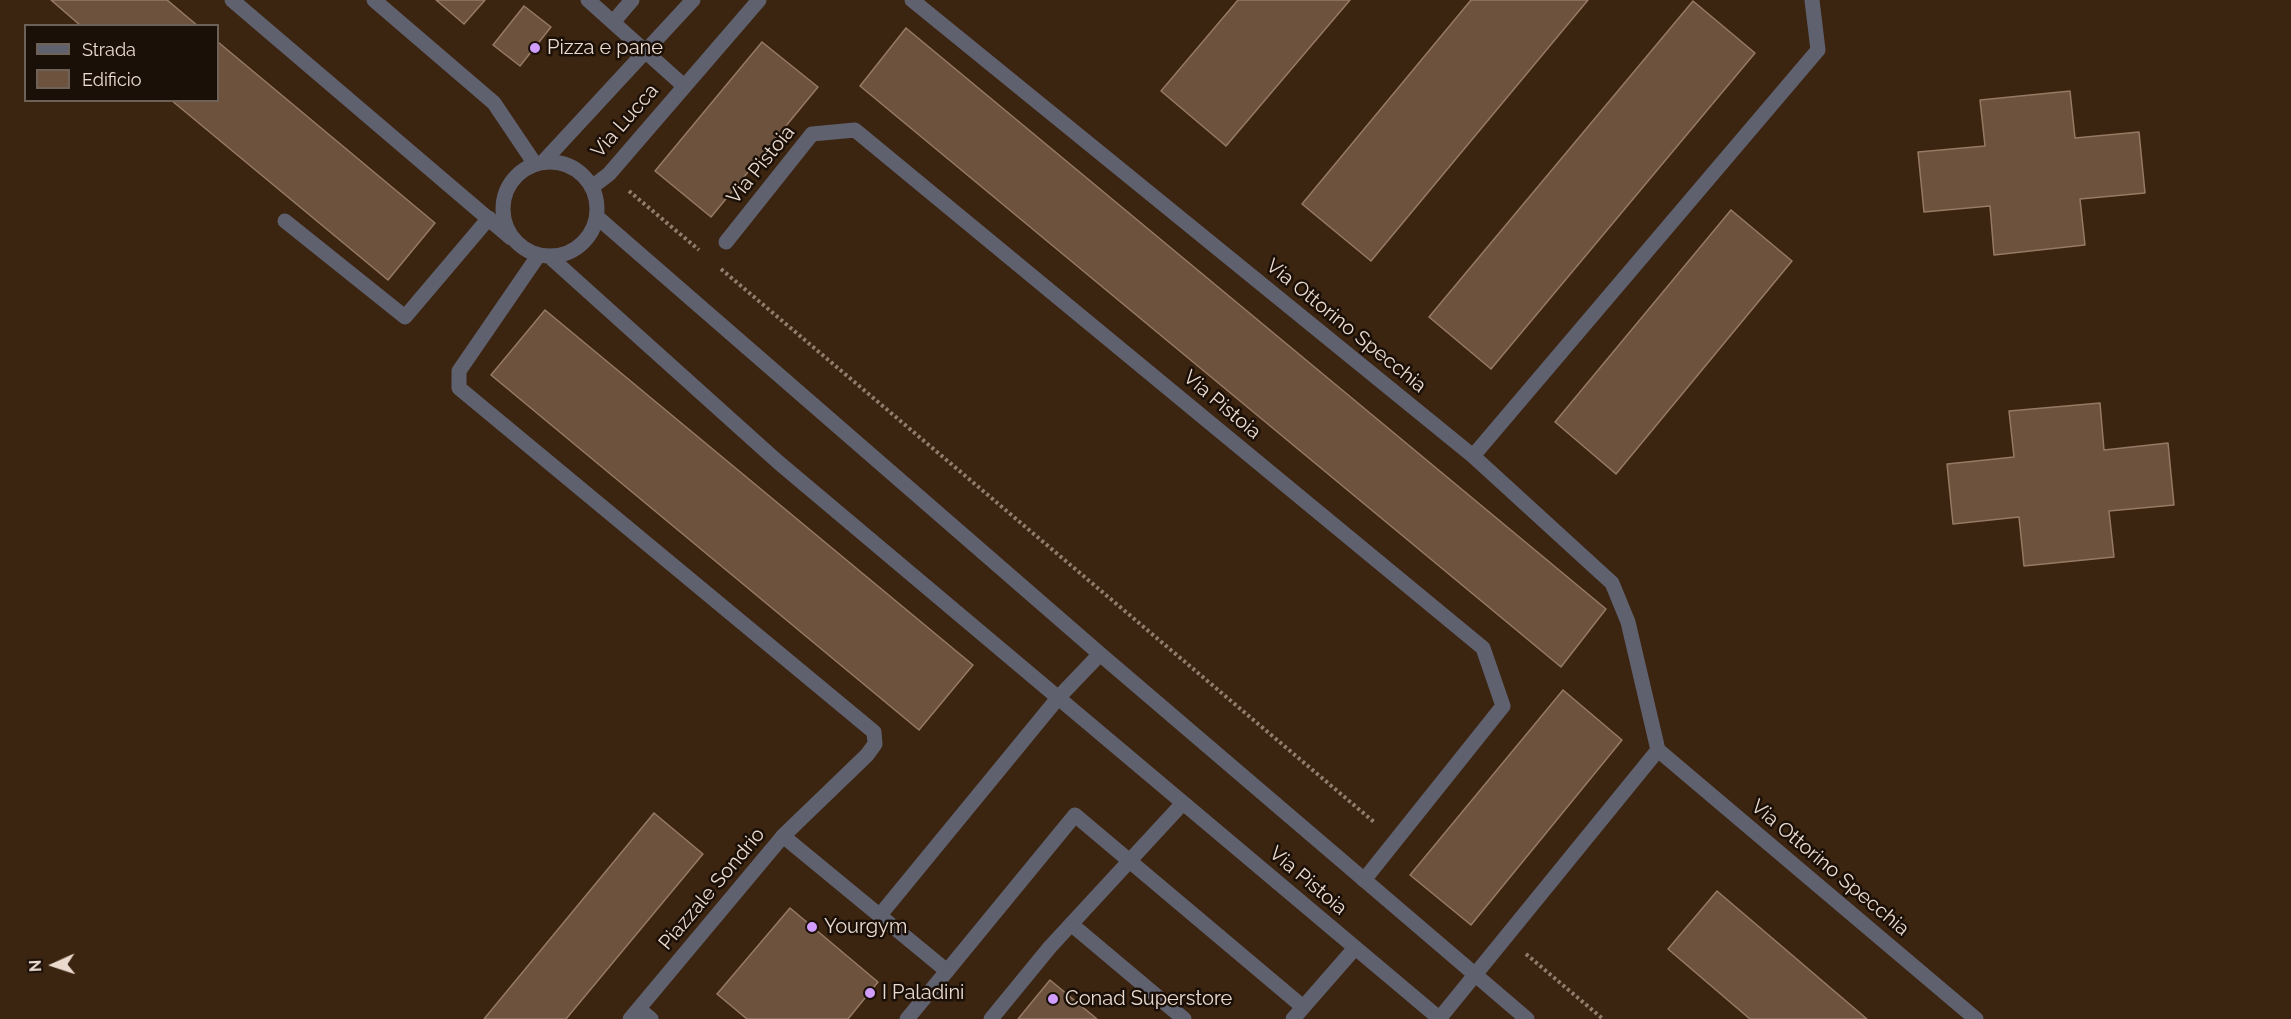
<!DOCTYPE html>
<html>
<head>
<meta charset="utf-8">
<style>
	body { margin:0 }
	#map { position:relative; width:2291px; height:1019px; overflow:hidden; background:#3b2410; font-family:Raleway,sans-serif }
	canvas { display:block }
	.legend { position:absolute; left:24px; top:24px; width:195px; height:78px; box-sizing:border-box; background:#1b1008; border:2px solid #6e6158; margin:0; padding:8px 10px; list-style:none; font-size:18px; color:#ebdbcf }
	.legend li { display:flex; align-items:center; gap:12px; height:30px }
	.legend b { width:30px; border:2px solid #6e6158 }
	.north { position:absolute; left:24px; top:935px; width:60px; height:60px; -webkit-text-stroke:4px #1b1008; paint-order:stroke; rotate:267deg; font-size:16px; font-weight:700; line-height:24px; text-align:center; color:#ebdbcf }
	.north::after { content:''; display:block; margin:auto; width:21px; height:27px; background:#ebdbcf; clip-path:polygon(50% 0,100% 100%,50% 72%,0 100%) }
</style>
</head>
<body>
<div id="map">
<canvas width="2291" height="1019"></canvas>
<ul class="legend">
<li><b style="height:8px;background:#60616f"></b>Strada</li>
<li><b style="height:16px;background:#6d523e"></b>Edificio</li>
</ul>
<div class="north">N</div>
</div>
<script>
const g = document.querySelector('canvas').getContext('2d');
g.lineJoin = 'round';
function paint(path, color) { g.fillStyle = color; g.fill(path, 'evenodd'); }
const toPath = rows => new Path2D(rows.map(r => 'M' + r).join(''));
function trace(path, color, width, dash) { g.strokeStyle = color; g.lineWidth = width; g.lineCap = dash ? 'butt' : 'round'; g.setLineDash(dash || []); g.stroke(path); }
function drawText(font, color, halo, rows, align = 'center') {
  g.font = font + ' Raleway,sans-serif'; g.lineWidth = 5; g.setLineDash([]); g.textBaseline = 'middle'; g.strokeStyle = halo; g.fillStyle = color; for (const [text, x, y, turn = 0] of rows) {
    g.save(); g.translate(x, y); g.rotate((+turn || 0) * Math.PI / 180); g.textAlign = isNaN(turn) ? turn : align; if (halo) g.strokeText(text, 0, 0); g.fillText(text, 0, 0); g.restore();
  }
}
const building = toPath([
	[51,0,167,0,198,26,81,26,51,0],
	[436,0,485,0,464,24,436,0],
	[1238,0,1350,0,1226,146,1161,91,1238,0],
	[1471,0,1588,0,1371,261,1302,204,1471,0],
	[1693,1,1755,53,1491,369,1429,317,1693,1],
	[524,6,551,27,520,66,493,45,524,6],
	[906,28,1606,609,1561,667,860,86,906,28],
	[218,42,435,223,388,280,171,100,218,100,218,42],
	[762,42,818,87,711,217,655,171,762,42],
	[2070,91,2075,138,2139,132,2145,193,2080,199,2085,245,1994,255,1990,206,1924,212,1918,152,1985,146,1980,100,2070,91],
	[1731,210,1792,261,1616,474,1555,422,1731,210],
	[545,310,973,665,919,730,491,375,545,310],
	[2100,403,2104,450,2168,443,2174,505,2109,511,2114,557,2024,566,2019,517,1953,524,1947,464,2014,457,2009,411,2100,403],
	[1563,690,1622,740,1471,925,1410,875,1563,690],
	[654,813,703,854,566,1019,484,1019,654,813],
	[1717,891,1867,1019,1750,1019,1668,949,1717,891],
	[790,908,878,982,848,1019,747,1019,717,994,790,908],
	[1050,980,1097,1019,1018,1019,1050,980]
]);
const path = toPath([
	[629,191,699,250],
	[721,269,1374,822],
	[1526,954,1603,1019]
]);
const service = toPath([
	[285,221,405,317,489,218],
	[726,242,812,134,855,130,1483,648,1503,706,1364,880],
	[538,256,459,371,459,388,874,732,875,744,867,755,783,836],
	[1473,456,1818,50,1812,0],
	[1071,924,1184,1019],
	[947,971,1075,815,1303,1007],
	[991,1019,1050,947,1183,803],
	[1293,1019,1355,948]
]);
const minor = toPath([
	[232,0,511,238],
	[374,0,494,103,535,164],
	[588,0,684,86],
	[912,0,1473,456,1612,583,1628,622,1658,750],
	[614,21,632,0],
	[543,162,693,0],
	'503 209a47 47 0 1 1 94 0a47 47 0 1 1-94 0Z',
	[592,187,609,174,759,0],
	[597,217,1100,654,1527,1019],
	[550,257,778,462,1440,1019],
	[880,915,1058,698,1100,654],
	[639,1009,651,1019],
	[630,1019,783,836,947,971,907,1019],
	[1439,1019,1658,750,1976,1019]
]);
const markers = [
	[535,48,6,"#d19dfe"],
	[812,927,6,"#d19dfe"],
	[870,993,6,"#d19dfe"],
	[1053,999,6,"#d19dfe"]
];
const poiNames = [
	["Pizza e pane",547,48],
	["Yourgym",824,927],
	["I Paladini",882,993],
	["Conad Superstore",1065,999]
];
const streetNames = [
	["Via Lucca",625,121,-49],
	["Via Pistoia",761,165,-51],
	["Via Ottorino Specchia",1346,326,39],
	["Via Pistoia",1222,405,40],
	["Via Ottorino Specchia",1830,868,40],
	["Via Pistoia",1308,881,40],
	["Piazzale Sondrio",712,889,-50]
];
paint(building, '#6d523e');
trace(building, '#967a64', 1.5);
trace(path, '#907d6d', 4, [3, 3]);
trace(service, '#60616f', 15);
trace(minor, '#60616f', 15);
for (const [x, y, r, color] of markers) { const dot = new Path2D(); dot.arc(x, y, r, 0, 2 * Math.PI); g.fillStyle = color; g.fill(dot); trace(dot, '#1b1008', 2); }
drawText('20px', '#ebdbcf', '#1b1008', poiNames, 'left');
drawText('20px', '#ebdbcf', '#1b1008', streetNames);
</script>
</body>
</html>
